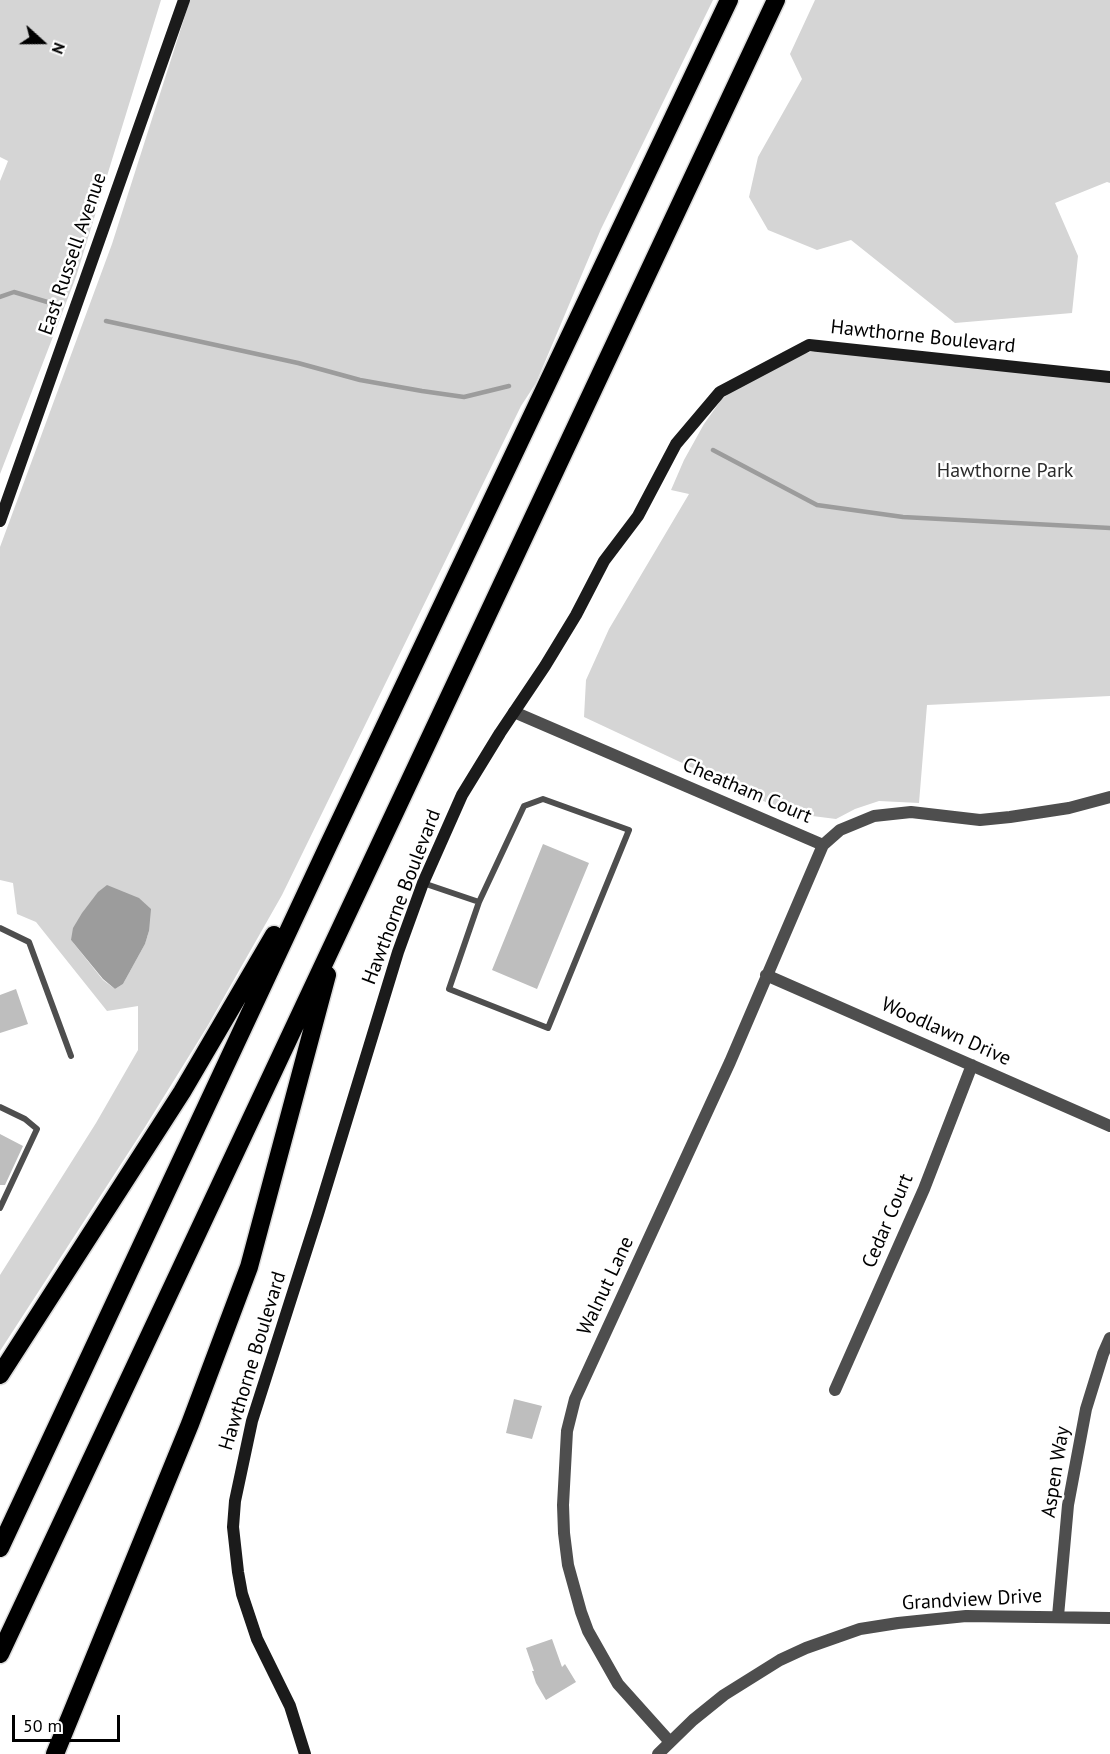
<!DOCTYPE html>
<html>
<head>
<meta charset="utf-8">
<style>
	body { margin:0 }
	#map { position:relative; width:1110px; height:1754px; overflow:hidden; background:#fff; font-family:"PT Sans",sans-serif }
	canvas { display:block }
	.north { position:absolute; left:12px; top:12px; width:60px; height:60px; -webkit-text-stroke:4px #fff; paint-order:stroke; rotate:111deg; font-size:16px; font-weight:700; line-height:24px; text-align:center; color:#000 }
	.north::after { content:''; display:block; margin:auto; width:21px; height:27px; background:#000; clip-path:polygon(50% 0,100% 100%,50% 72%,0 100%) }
	.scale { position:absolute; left:12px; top:1715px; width:108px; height:27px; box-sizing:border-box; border:3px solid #000; border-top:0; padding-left:8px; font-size:18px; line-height:21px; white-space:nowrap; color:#000; -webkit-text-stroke:4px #fff; paint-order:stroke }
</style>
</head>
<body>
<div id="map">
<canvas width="1110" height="1754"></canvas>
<div class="north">N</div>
<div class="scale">50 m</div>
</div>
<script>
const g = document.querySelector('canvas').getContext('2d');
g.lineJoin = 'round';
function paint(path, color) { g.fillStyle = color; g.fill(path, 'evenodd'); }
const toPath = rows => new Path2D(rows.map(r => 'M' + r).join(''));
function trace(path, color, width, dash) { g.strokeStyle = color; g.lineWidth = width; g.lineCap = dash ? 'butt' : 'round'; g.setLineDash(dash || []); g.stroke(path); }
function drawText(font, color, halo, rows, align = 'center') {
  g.font = font + ' "PT Sans",sans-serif'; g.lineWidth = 5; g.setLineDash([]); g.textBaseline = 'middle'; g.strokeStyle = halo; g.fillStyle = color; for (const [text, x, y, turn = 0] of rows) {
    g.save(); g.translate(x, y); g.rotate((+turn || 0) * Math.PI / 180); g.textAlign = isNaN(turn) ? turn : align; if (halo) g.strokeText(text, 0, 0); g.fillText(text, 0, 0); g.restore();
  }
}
const green = toPath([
	[0,0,161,0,76,277,0,474,0,181,8,161,0,157],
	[190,0,713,0,601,229,536,383,521,406,282,895,207,1027,145,1127,0,1351,0,1275,96,1123,138,1050,138,1006,107,1011,36,922,17,914,13,883,0,880,0,547,112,244],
	[149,931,145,944,123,984,115,989,103,980,71,940],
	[815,0,1110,0,1110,183,1107,182,1055,203,1078,256,1072,313,955,323,851,240,817,250,768,230,749,197,758,157,802,79,790,54],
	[830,348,1110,378,1110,696,927,705,919,803,879,801,855,809,836,819,789,813,584,717,586,680,609,629,689,494,671,490,684,460,704,424,721,400,744,381,801,354]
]);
const water = toPath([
	[107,885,139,898,151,909,149,931,145,944,123,984,115,989,103,979,71,940,73,928,82,913,98,892]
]);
const stream = toPath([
	[0,297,14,292,54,304],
	[106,321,298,363,360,380,422,391,464,397,509,386],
	[713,450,817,505,903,517,1110,528]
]);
const building = toPath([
	[543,844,589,863,537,989,492,970],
	[16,989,28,1024,0,1033,0,995],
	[0,1134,23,1146,5,1185,0,1185],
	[514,1399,542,1406,532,1439,506,1433],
	[552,1639,562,1667,565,1664,576,1682,546,1700,536,1683,532,1671,534,1671,526,1648]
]);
const lane = toPath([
	[423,883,479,902,449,989,548,1028,629,830,543,799,524,806,479,902],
	[0,928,29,942,71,1056],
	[0,1107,25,1119,37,1129,0,1208]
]);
const street = toPath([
	[514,712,823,845,840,830,874,816,911,812,980,820,1010,817,1069,808,1110,797],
	[766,975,1110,1126],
	[835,1390,924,1189,972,1065],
	[1058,1616,1068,1505,1086,1409,1103,1354,1110,1338],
	[670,1742,618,1684,588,1631,581,1612,568,1565,564,1533,563,1505,567,1431,575,1399,730,1062,823,845],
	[658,1754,693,1720,724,1695,780,1660,806,1648,860,1629,898,1623,966,1616,1110,1618]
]);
const secondary = toPath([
	[0,521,184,0],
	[305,1754,290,1706,257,1639,242,1594,238,1572,233,1527,235,1501,252,1421,318,1214,398,952,423,883,462,795,500,733,545,666,576,615,604,561,638,516,676,444,720,392,809,345,1110,377]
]);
const highway = toPath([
	[0,1375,182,1092,274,935],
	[0,1548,328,846,729,0],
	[0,1654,776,0],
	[55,1754,190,1424,249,1267,327,975]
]);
const streetNames = [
	["East Russell Avenue",73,254,-71],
	["Hawthorne Boulevard",923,337,6],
	["Cheatham Court",747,791,23],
	["Hawthorne Boulevard",402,897,-69],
	["Woodlawn Drive",946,1032,24],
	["Cedar Court",888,1221,-67],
	["Walnut Lane",606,1286,-65],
	["Hawthorne Boulevard",253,1361,-73],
	["Aspen Way",1056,1472,-81],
	["Grandview Drive",972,1600,-3]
];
const parkNames = [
	["Hawthorne Park",1005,471]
];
paint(green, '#d5d5d5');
paint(water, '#9c9c9c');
trace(stream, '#9c9c9c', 4.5);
paint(building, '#bebebe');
trace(highway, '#dbdbdb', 21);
trace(lane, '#4e4e4e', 6);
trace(street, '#4e4e4e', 12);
trace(secondary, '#1b1b1b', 12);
trace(highway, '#000', 18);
drawText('20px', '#000', '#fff', streetNames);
drawText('20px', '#2c2c2c', '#fff', parkNames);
</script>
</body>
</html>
